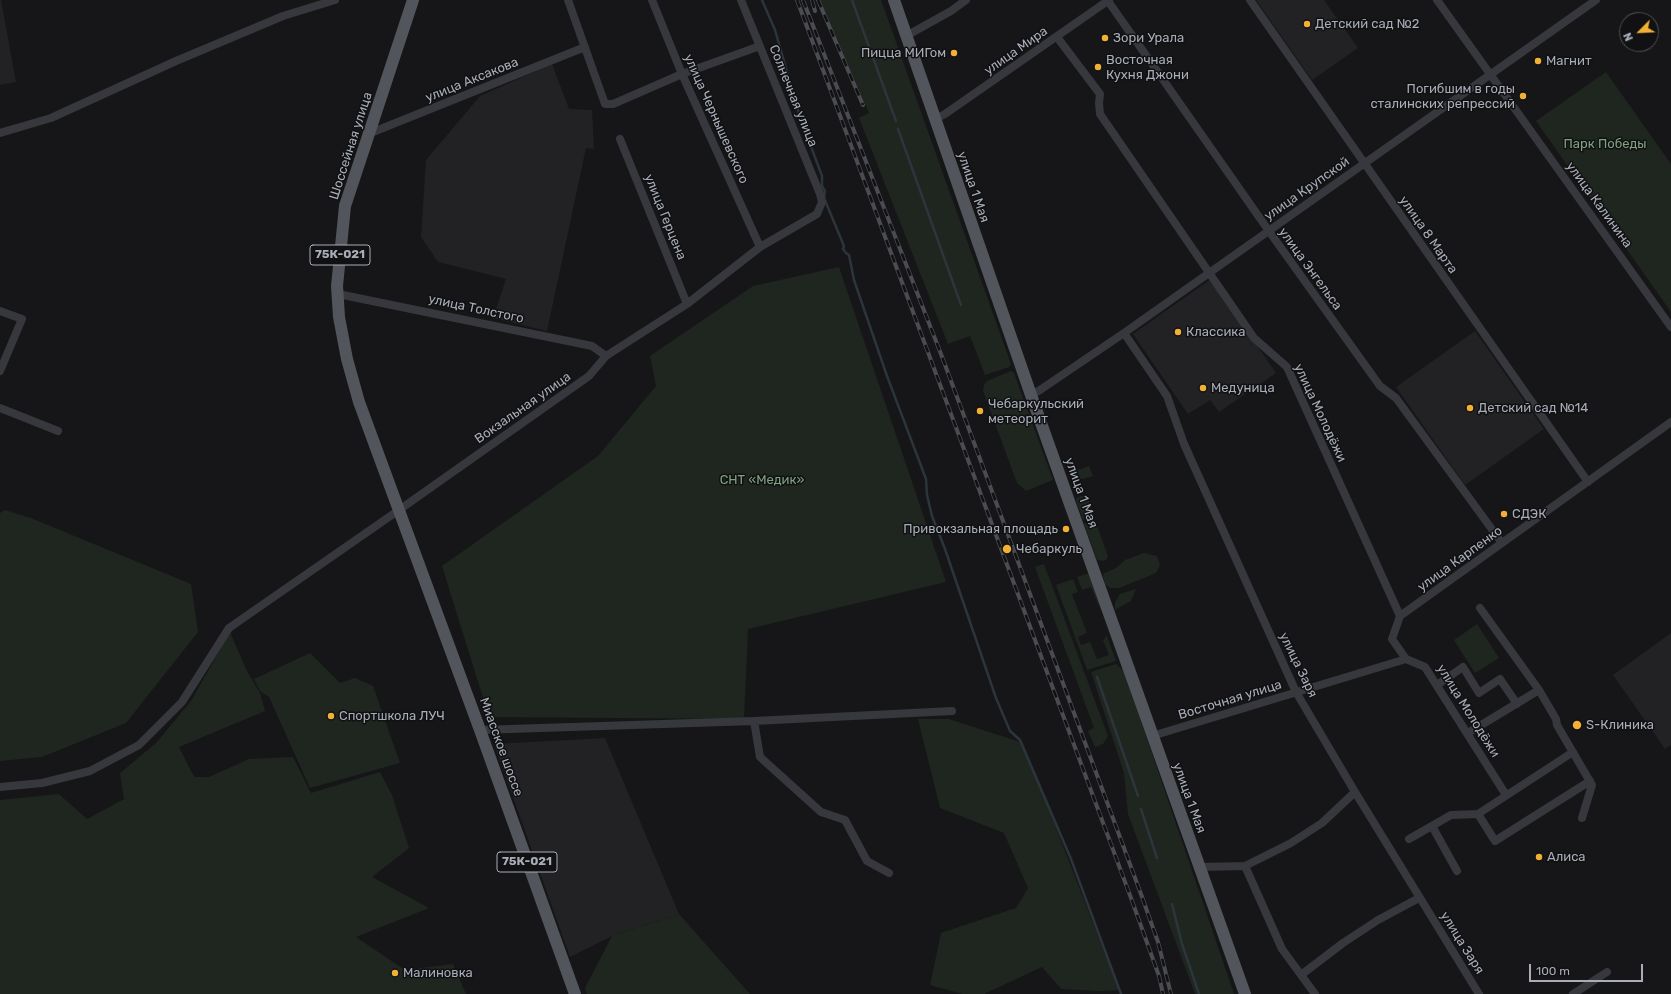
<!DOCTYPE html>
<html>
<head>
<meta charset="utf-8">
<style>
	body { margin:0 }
	#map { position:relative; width:1671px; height:994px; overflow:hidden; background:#161618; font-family:Rubik,sans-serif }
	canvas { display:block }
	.north { position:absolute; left:1619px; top:12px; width:40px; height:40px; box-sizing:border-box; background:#111113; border:1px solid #4d4f55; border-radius:50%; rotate:246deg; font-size:11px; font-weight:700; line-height:16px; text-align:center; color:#a8adb8 }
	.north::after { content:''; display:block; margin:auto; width:14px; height:18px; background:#f2b134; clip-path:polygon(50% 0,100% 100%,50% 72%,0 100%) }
	.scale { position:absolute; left:1529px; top:964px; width:114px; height:18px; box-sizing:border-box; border:2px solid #a8adb8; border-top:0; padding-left:5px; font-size:12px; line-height:14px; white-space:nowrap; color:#a8adb8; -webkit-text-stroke:3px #111113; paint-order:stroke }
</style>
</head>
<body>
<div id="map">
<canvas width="1671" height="994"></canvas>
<div class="north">N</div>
<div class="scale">100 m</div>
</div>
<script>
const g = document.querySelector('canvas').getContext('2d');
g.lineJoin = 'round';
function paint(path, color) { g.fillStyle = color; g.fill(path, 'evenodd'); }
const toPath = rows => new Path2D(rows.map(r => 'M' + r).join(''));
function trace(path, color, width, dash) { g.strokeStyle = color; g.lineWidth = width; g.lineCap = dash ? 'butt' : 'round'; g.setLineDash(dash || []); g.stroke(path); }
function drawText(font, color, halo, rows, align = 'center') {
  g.font = font + ' Rubik,sans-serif'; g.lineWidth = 3; g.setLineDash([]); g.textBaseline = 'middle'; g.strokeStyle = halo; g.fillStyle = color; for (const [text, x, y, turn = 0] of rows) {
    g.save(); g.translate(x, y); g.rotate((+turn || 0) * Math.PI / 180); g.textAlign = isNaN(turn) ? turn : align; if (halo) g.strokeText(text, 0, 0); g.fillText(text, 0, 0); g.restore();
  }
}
const built = toPath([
	[0,0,1,0,16,82,0,85],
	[1256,0,1324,0,1358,48,1312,80],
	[552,64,569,109,592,110,594,149,586,148,547,331,493,318,506,279,438,262,421,237,426,160,480,96],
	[1211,279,1276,373,1219,412,1210,400,1188,414,1133,334],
	[1475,331,1544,429,1465,485,1396,387],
	[1671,633,1671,745,1665,749,1613,675],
	[605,738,679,914,612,936,570,957,494,744]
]);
const green = toPath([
	[820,0,881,0,1011,364,1009,367,985,375,970,336,948,344,859,118,869,113],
	[1606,72,1671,164,1671,312,1536,121],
	[839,267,946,582,748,629,744,719,489,717,442,566,598,456,656,386,650,356,753,286],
	[1011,371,1014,373,1053,480,1026,491,1017,483,983,391,984,385,987,381],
	[1089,466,1093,476,1075,481,1073,478,1073,474,1076,471],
	[1084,495,1087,496,1094,516,1083,520,1076,500,1077,498],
	[5,510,31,518,191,584,198,632,126,723,42,757,0,761,0,513],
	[1095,520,1108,556,1106,560,1103,561,1097,560,1084,524],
	[1144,553,1157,556,1160,565,1156,573,1119,588,1110,588,1105,584,1103,576,1104,573,1116,568,1125,560],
	[1044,564,1108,736,1103,744,1095,747,1088,731,1094,728,1035,567],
	[1089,573,1102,614,1091,587,1082,590,1077,577],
	[1073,579,1078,592,1072,594,1087,633,1078,637,1081,645,1090,642,1097,659,1109,655,1103,640,1107,636,1116,661,1087,670,1056,585],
	[1136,589,1131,601,1115,610,1115,602,1120,594],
	[1477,624,1499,658,1475,673,1454,640],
	[230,632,247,671,260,693,265,711,179,747,192,773,195,777,209,777,249,759,293,757,311,793,380,772,392,795,409,848,372,877,429,908,356,937,405,970,453,964,466,994,0,994,0,800,59,794,87,819,124,799,120,773,156,743,191,701],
	[310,653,340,683,355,678,373,686,400,763,310,788,269,697,260,691,254,679],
	[1116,664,1124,671,1234,994,1195,994,1128,814,1124,773,1091,672],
	[918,719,949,719,1023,743,1119,990,1100,991,1061,989,1042,967,984,994,963,994,930,985,941,933,1016,908,1028,888,1004,833,940,808],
	[679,914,750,994,587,994,585,988,612,936]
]);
const stream = toPath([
	[762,0,775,30,800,117,822,176,822,186,825,191,824,198,844,246,843,249,846,253,849,255,854,280,887,376,926,479,927,495,932,516,945,549,996,698,1010,731,1020,740,1071,859,1121,994],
	[852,0,896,121],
	[898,129,961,305],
	[1097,677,1138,796],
	[1141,809,1157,858],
	[1172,904,1182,944,1199,994]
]);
const street = toPath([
	[568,0,605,104,613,104,620,101,682,74,760,46],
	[652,0,682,74,760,247],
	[1250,0,1588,482],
	[1437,0,1671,327],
	[1108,1,1271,234,1380,386,1396,398,1502,543],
	[906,36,951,11,966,0],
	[1057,37,1100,94,1099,103,1100,114,1254,338,1287,367,1400,616,1392,639,1406,659,1425,667,1506,795],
	[935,119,945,114,1109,0],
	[0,133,51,118,176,61,283,16,335,0],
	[368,134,585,47],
	[620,139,687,304],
	[338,294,592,346,606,356],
	[0,311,22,319,0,371],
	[1124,333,1167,396,1184,444,1296,692,1355,792,1479,994],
	[1031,395,1040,390,1124,333,1596,0],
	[0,408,58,431],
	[1480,608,1539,690,1556,719,1557,725,1592,785,1582,818],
	[1400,616,1671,422],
	[1437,685,1463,667,1479,693,1500,679,1517,704],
	[754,721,760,757,821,812,845,820,867,861,889,873],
	[480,730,754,721,952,711],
	[1468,733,1539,690],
	[1152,736,1406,659],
	[0,787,42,783,90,771,139,745,182,702,229,628,399,510,589,376,606,356,687,304,760,247,817,214,822,202,820,194,741,0],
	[1478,814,1495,841,1590,781],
	[1432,826,1457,871],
	[1409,839,1451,815,1478,814,1573,752],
	[1245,866,1282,949,1315,994],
	[1199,867,1245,866,1291,843,1322,823,1355,792],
	[1301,975,1343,943,1378,920,1419,898],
	[1573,994,1607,972]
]);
const primary = toPath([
	[413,0,345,206,337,286,339,317,347,359,359,402,480,730,575,994],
	[894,0,1031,395,1245,994]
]);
const rail = toPath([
	[797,0,1131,898,1159,976,1163,994],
	[803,0,941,354,973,440,1141,894,1158,942,1171,994],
	[812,0,815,11],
	[818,0,863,105]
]);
const markers = [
	[1307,24,4,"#f2b134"],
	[1105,38,4,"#f2b134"],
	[954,53,4,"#f2b134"],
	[1538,61,4,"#f2b134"],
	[1098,67,4,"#f2b134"],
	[1523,96,4,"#f2b134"],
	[1178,332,4,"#f2b134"],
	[1203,388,4,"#f2b134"],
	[1470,408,4,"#f2b134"],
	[980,411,4,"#f2b134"],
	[1504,514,4,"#f2b134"],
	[1066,529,4,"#f2b134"],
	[1007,549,5,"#f2b134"],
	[331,716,4,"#f2b134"],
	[1577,725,5,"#f2b134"],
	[1539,857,4,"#f2b134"],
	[395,973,4,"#f2b134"]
];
const shields = [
	[340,255,60],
	[527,862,60]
];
const shieldNames = [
	["75К-021",340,255],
	["75К-021",527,862]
];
const poiNames = [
	["Детский сад №2",1315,24],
	["Зори Урала",1113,38],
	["Пицца МИГом",946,53,"right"],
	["Восточная",1106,60],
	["Кухня Джони",1106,75],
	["Магнит",1546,61],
	["Погибшим в годы",1515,89,"right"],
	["сталинских репрессий",1515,104,"right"],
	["Классика",1186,332],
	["Медуница",1211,388],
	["Чебаркульский",988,404],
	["метеорит",988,419],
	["Детский сад №14",1478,408],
	["СДЭК",1512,514],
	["Привокзальная площадь",1058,529,"right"],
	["Чебаркуль",1016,549],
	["Спортшкола ЛУЧ",339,716],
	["S-Клиника",1586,725],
	["Алиса",1547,857],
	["Малиновка",403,973]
];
const streetNames = [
	["улица Мира",1016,51,-35],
	["улица Аксакова",472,80,-22],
	["Солнечная улица",793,96,68],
	["улица Чернышевского",716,119,66],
	["Шоссейная улица",351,146,-72],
	["улица 1 Мая",973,187,71],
	["улица Крупской",1307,189,-35],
	["улица Калинина",1599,205,54],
	["улица Герцена",665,217,68],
	["улица 8 Марта",1428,235,55],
	["улица Энгельса",1310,269,54],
	["улица Толстого",476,309,12],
	["Вокзальная улица",523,408,-35],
	["улица Молодёжи",1320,413,65],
	["улица 1 Мая",1081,493,70],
	["улица Карпенко",1460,559,-36],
	["улица Заря",1298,665,64],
	["Восточная улица",1230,700,-17],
	["улица Молодёжи",1468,711,58],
	["Миасское шоссе",501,747,70],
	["улица 1 Мая",1189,798,70],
	["улица Заря",1462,943,58]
];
const parkNames = [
	["Парк Победы",1605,144],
	["СНТ «Медик»",762,480]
];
paint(built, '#222225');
paint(green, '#1e261f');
trace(stream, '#2c353c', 2.5);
trace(street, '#37383d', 8);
trace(primary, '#53555c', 12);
trace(rail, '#4a4c52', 4);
trace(rail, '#111113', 2.5, [8]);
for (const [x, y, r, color] of markers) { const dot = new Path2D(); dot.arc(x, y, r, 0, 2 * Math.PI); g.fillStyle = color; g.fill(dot); trace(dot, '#111113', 1.5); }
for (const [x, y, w] of shields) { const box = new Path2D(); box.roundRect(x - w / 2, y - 10, w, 20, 3); g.fillStyle = '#111113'; g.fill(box); trace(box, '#a8adb8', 1); }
drawText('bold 12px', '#a8adb8', null, shieldNames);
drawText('13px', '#a8adb8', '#111113', poiNames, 'left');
drawText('13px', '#a8adb8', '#111113', streetNames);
drawText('13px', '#7fa381', '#111113', parkNames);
</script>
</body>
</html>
